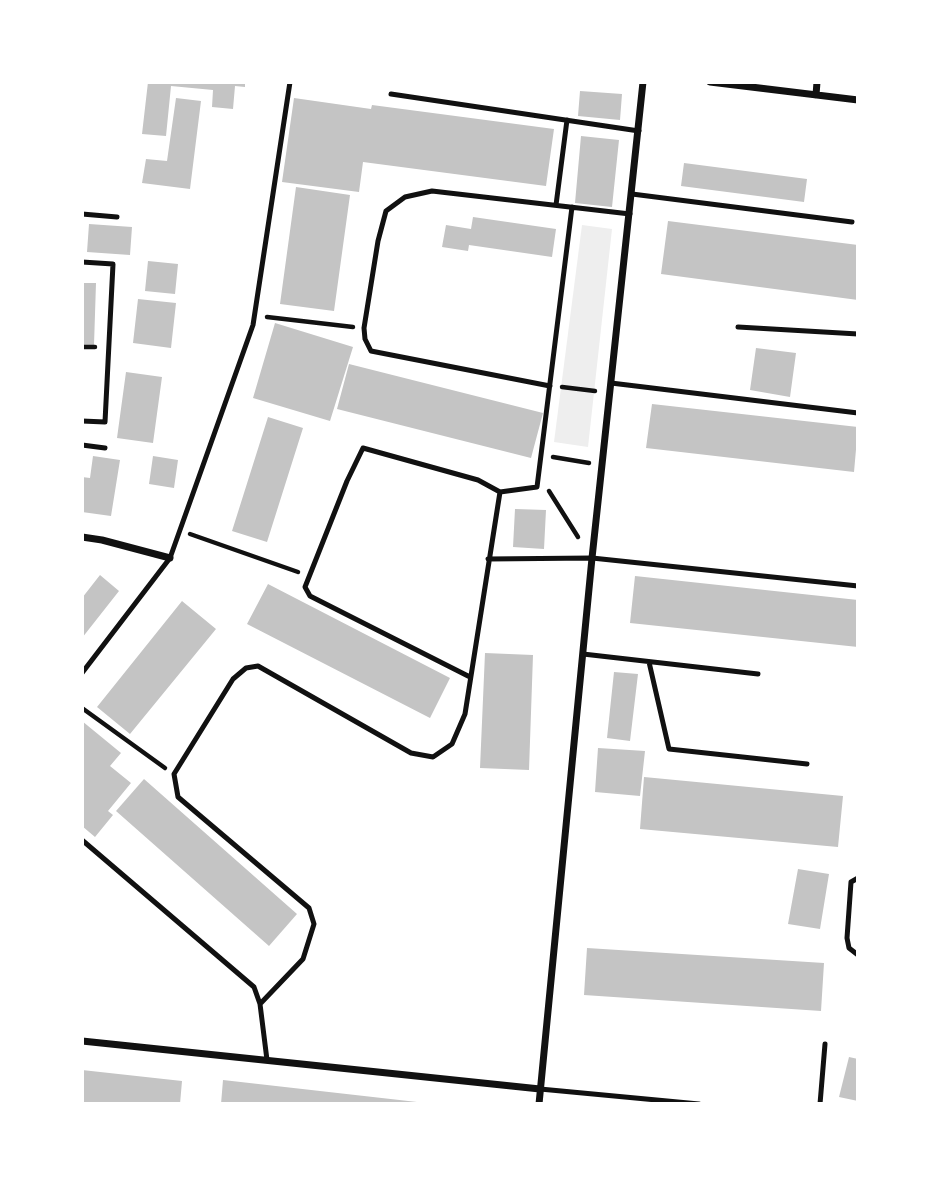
<!DOCTYPE html>
<html>
<head>
<meta charset="utf-8">
<style>
	body { margin:0 }
	#map { position:relative; width:940px; height:1186px; overflow:hidden; background:#fff; font-family:Montserrat,sans-serif }
	canvas { display:block }
	.frame { position:absolute; inset:0; border:84px solid #fff; pointer-events:none }
</style>
</head>
<body>
<div id="map">
<canvas width="940" height="1186"></canvas>
<div class="frame"></div>
</div>
<script>
const g = document.querySelector('canvas').getContext('2d');
g.lineJoin = 'round';
function paint(path, color) { g.fillStyle = color; g.fill(path, 'evenodd'); }
const toPath = rows => new Path2D(rows.map(r => 'M' + r).join(''));
function trace(path, color, width, dash) { g.strokeStyle = color; g.lineWidth = width; g.lineCap = dash ? 'butt' : 'round'; g.setLineDash(dash || []); g.stroke(path); }
const green = toPath([
	[582,225,612,229,588,447,554,442]
]);
const building = toPath([
	[148,82,245,82,245,87,235,86,233,109,212,107,213,90,171,86,166,136,142,134],
	[580,91,622,94,620,120,578,116],
	[176,98,201,101,190,189,142,183,146,159,167,161],
	[294,98,371,109,372,105,554,129,546,186,363,162,359,192,282,182],
	[581,136,619,140,612,207,575,203],
	[684,163,807,179,804,202,681,186],
	[296,187,350,195,334,311,280,304],
	[473,217,556,229,552,257,469,245,468,251,442,247,446,225,471,229],
	[668,221,858,245,858,300,661,274],
	[89,224,132,227,130,255,87,252],
	[148,261,178,264,175,294,145,291],
	[82,283,96,283,94,345,82,345],
	[138,299,176,303,171,348,133,343],
	[275,323,353,347,330,421,253,398],
	[756,348,796,353,790,397,750,390],
	[349,364,543,413,531,458,337,409],
	[126,372,162,377,153,443,117,438],
	[652,404,858,427,854,472,646,448],
	[268,417,303,428,267,542,232,531],
	[93,456,120,460,111,516,82,512,82,477,90,478],
	[153,456,178,460,174,488,149,484],
	[515,509,546,510,544,549,513,547],
	[100,575,119,591,82,638,82,598],
	[635,576,858,600,858,647,630,623],
	[268,584,450,678,430,718,247,624],
	[182,601,216,629,130,734,97,707],
	[485,653,533,655,529,770,480,768],
	[614,672,638,674,630,741,607,738],
	[82,721,121,753,110,766,131,783,108,811,113,815,95,837,82,826],
	[598,748,645,751,640,796,595,792],
	[644,777,843,796,838,847,640,829],
	[144,779,297,914,269,946,116,811],
	[798,869,829,874,820,929,788,924],
	[587,948,824,963,821,1011,584,995],
	[849,1057,858,1059,858,1101,839,1097],
	[82,1070,182,1081,180,1104,82,1104],
	[223,1080,417,1102,417,1104,221,1104]
]);
const path = toPath([
	[267,317,353,327],
	[82,347,95,347],
	[562,387,595,391],
	[553,457,589,463],
	[549,491,578,537],
	[190,534,298,572],
	[82,708,165,768]
]);
const service = toPath([
	[391,94,639,131],
	[632,194,852,222],
	[556,205,567,120],
	[82,214,117,217],
	[82,262,113,264,105,422,82,421],
	[738,327,858,334],
	[611,383,858,413],
	[550,386,371,351,365,339,364,328,378,241,386,211,405,197,432,191,630,214],
	[82,445,105,448],
	[488,559,592,558,858,586],
	[583,654,758,674],
	[649,662,669,749,807,764],
	[82,673,170,558,253,325,290,82],
	[470,677,310,596,305,587,347,481,363,448,478,480,500,492,537,487,572,207],
	[82,840,254,987,260,1004,267,1060],
	[858,878,851,882,847,938,849,948,858,955],
	[260,1004,303,959,314,924,309,908,178,797,174,774,233,679,246,668,258,666,411,753,433,757,452,744,465,714,500,492],
	[540,1089,699,1104],
	[820,1104,825,1044]
]);
const minor = toPath([
	[710,82,858,100],
	[816,95,817,82],
	[82,537,102,540,170,558],
	[82,1041,540,1089],
	[539,1104,592,558,643,82]
]);
paint(green, '#eee');
paint(building, '#c4c4c4');
trace(path, '#111', 4.5);
trace(service, '#111', 5);
trace(minor, '#111', 7);
</script>
</body>
</html>
